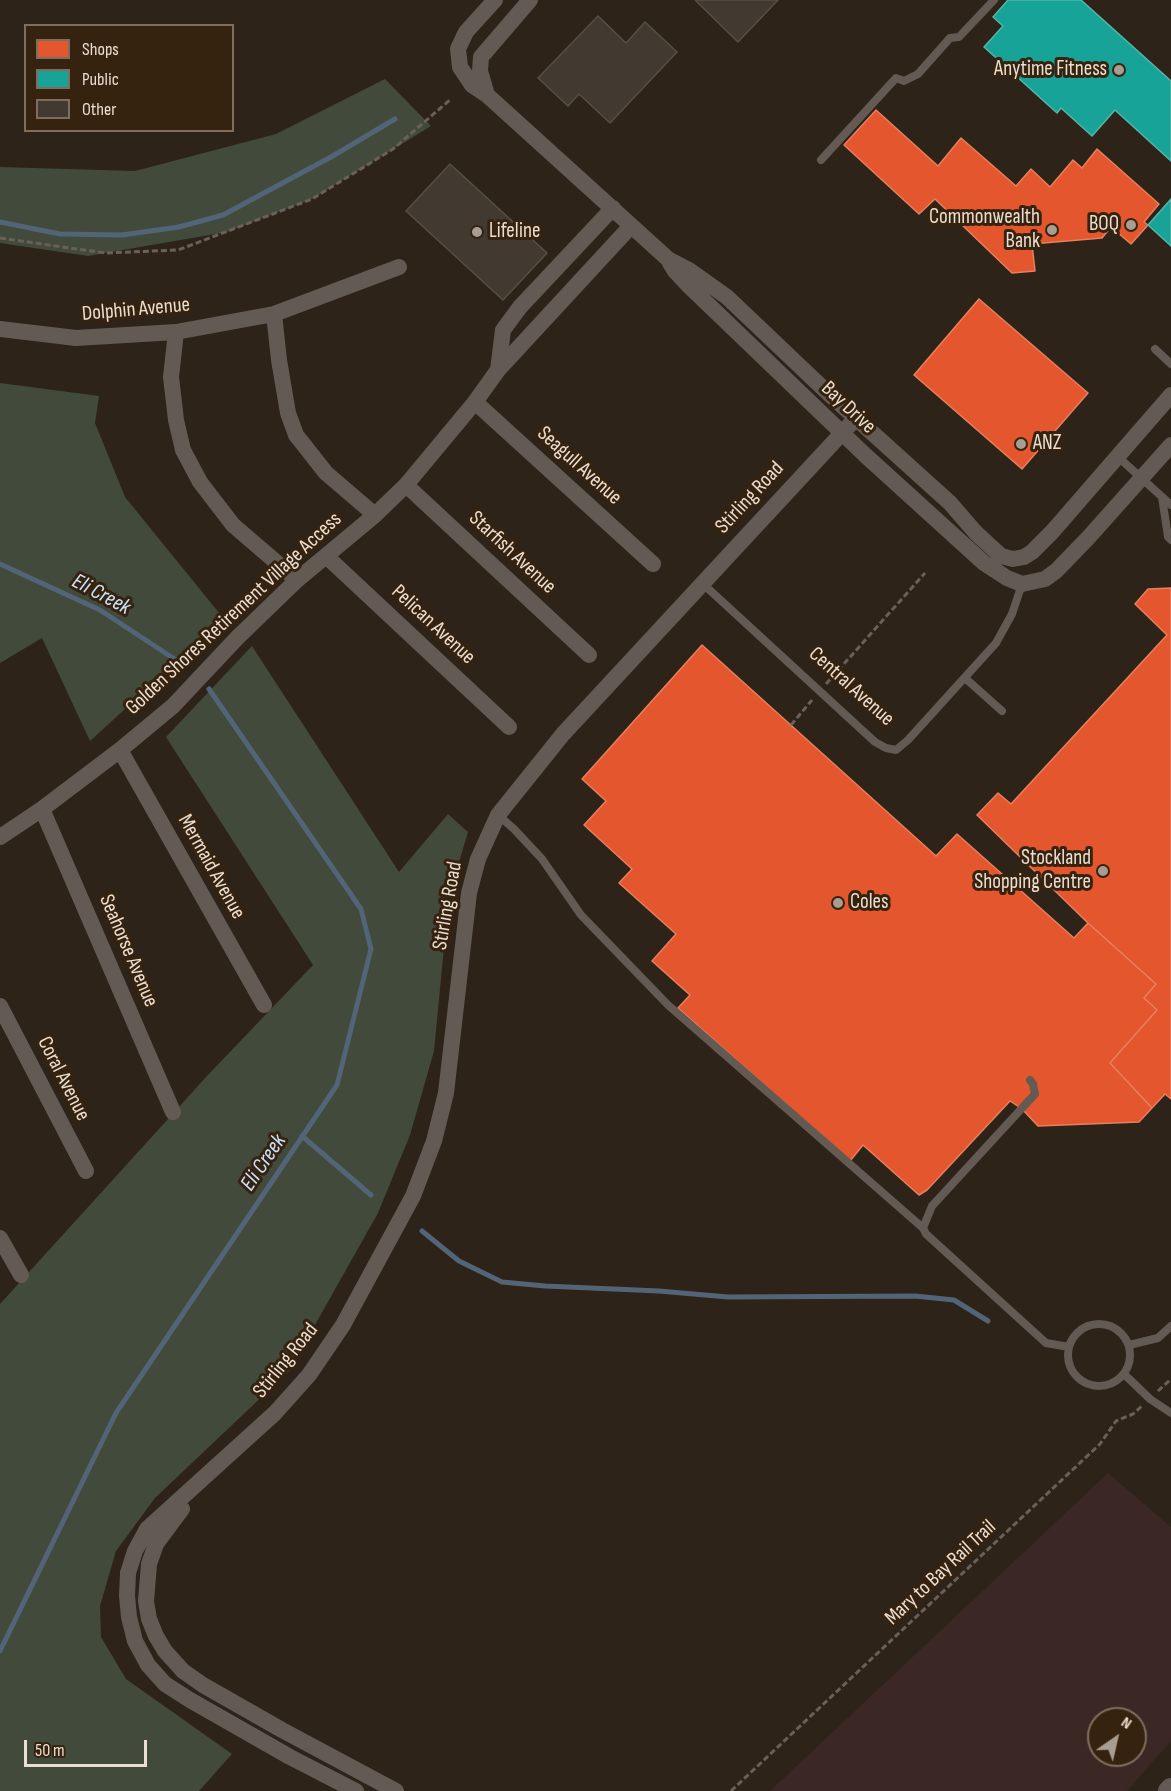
<!DOCTYPE html>
<html>
<head>
<meta charset="utf-8">
<style>
	body { margin:0 }
	#map { position:relative; width:1171px; height:1791px; overflow:hidden; background:#2d2318; font-family:"Sofia Sans Condensed",sans-serif }
	canvas { display:block }
	.legend { position:absolute; left:24px; top:24px; width:210px; height:108px; box-sizing:border-box; background:#36230f; border:2px solid #7e6e5d; margin:0; padding:8px 10px; list-style:none; font-size:18px; color:#ebded2 }
	.legend li { display:flex; align-items:center; gap:12px; height:30px }
	.legend b { width:30px; border:2px solid #7e6e5d }
	.north { position:absolute; left:1087px; top:1707px; width:60px; height:60px; box-sizing:border-box; background:#36230f; border:2px solid #7e6e5d; border-radius:50%; rotate:34deg; font-size:16px; font-weight:700; line-height:24px; text-align:center; color:#ebded2 }
	.north::after { content:''; display:block; margin:auto; width:21px; height:27px; background:#a89d91; clip-path:polygon(50% 0,100% 100%,50% 72%,0 100%) }
	.scale { position:absolute; left:24px; top:1740px; width:123px; height:27px; box-sizing:border-box; border:3px solid #ebded2; border-top:0; padding-left:8px; font-size:18px; line-height:21px; white-space:nowrap; color:#ebded2; -webkit-text-stroke:4px #36230f; paint-order:stroke }
</style>
</head>
<body>
<div id="map">
<canvas width="1171" height="1791"></canvas>
<ul class="legend">
<li><b style="height:16px;background:#e4572e"></b>Shops</li>
<li><b style="height:16px;background:#17a398"></b>Public</li>
<li><b style="height:16px;background:#423a30"></b>Other</li>
</ul>
<div class="north">N</div>
<div class="scale">50 m</div>
</div>
<script>
const g = document.querySelector('canvas').getContext('2d');
g.lineJoin = 'round';
function paint(path, color) { g.fillStyle = color; g.fill(path, 'evenodd'); }
const toPath = rows => new Path2D(rows.map(r => 'M' + r).join(''));
function trace(path, color, width, dash) { g.strokeStyle = color; g.lineWidth = width; g.lineCap = dash ? 'butt' : 'round'; g.setLineDash(dash || []); g.stroke(path); }
function drawText(font, color, halo, rows, align = 'center') {
  g.font = font + ' "Sofia Sans Condensed",sans-serif'; g.lineWidth = 6; g.setLineDash([]); g.textBaseline = 'middle'; g.strokeStyle = halo; g.fillStyle = color; for (const [text, x, y, turn = 0] of rows) {
    g.save(); g.translate(x, y); g.rotate((+turn || 0) * Math.PI / 180); g.textAlign = isNaN(turn) ? turn : align; if (halo) g.strokeText(text, 0, 0); g.fillText(text, 0, 0); g.restore();
  }
}
const commercial = toPath([
	[1108,1473,1171,1527,1171,1741,1127,1791,770,1791],
	[1099,1719,1135,1719,1135,1755,1099,1755]
]);
const green = toPath([
	[385,79,431,126,312,199,227,232,88,256,0,243,0,167,135,171,276,134],
	[0,383,99,396,95,423,125,497,224,619,90,741,42,638,0,663],
	[252,646,399,872,448,814,468,832,449,896,434,1051,410,1135,378,1213,289,1371,155,1498,116,1551,100,1606,101,1637,126,1679,232,1754,199,1791,0,1791,0,1304,207,1076,313,965,166,737]
]);
const shops = toPath([
	[876,110,938,166,961,138,1016,186,1031,169,1050,187,1073,160,1082,168,1097,149,1159,204,1144,222,1148,225,1131,244,1111,227,1102,238,1032,244,1035,271,1012,273,935,199,919,214,844,145,876,110],
	[979,299,1088,393,1022,469,914,375,979,299],
	[1171,588,1171,1099,1165,1094,1152,1108,1110,1063,1157,1010,1144,998,1156,984,1088,923,977,815,998,793,1011,804,1167,635,1135,604,1148,589,1171,588],
	[702,645,936,856,957,834,1074,938,1088,923,1156,984,1144,998,1157,1010,1110,1063,1152,1108,1139,1122,1038,1126,1022,1109,1010,1101,927,1190,919,1195,863,1145,850,1161,678,1008,690,995,652,961,676,934,619,883,632,869,584,825,606,801,582,779,702,645]
]);
const public = toPath([
	[1008,0,1081,0,1171,81,1171,161,1115,110,1092,136,1061,108,1057,113,984,47,1003,26,993,17,1008,0],
	[1171,199,1171,246,1148,225,1171,199]
]);
const stream = toPath([
	[0,222,60,234,122,235,179,227,223,215,331,157,395,119],
	[0,564,100,610,182,664],
	[302,1136,371,1195],
	[422,1231,459,1261,502,1282,545,1286,659,1291,728,1297,915,1296,954,1300,988,1321],
	[0,1651,116,1413,337,1085,371,949,361,909,209,689]
]);
const building = toPath([
	[695,0,778,0,738,42,695,0],
	[598,16,626,43,645,22,677,52,610,123,579,94,568,106,538,78,598,16],
	[450,164,547,253,503,300,406,211,450,164]
]);
const path = toPath([
	[0,238,105,253,178,250,312,199,393,149,451,99],
	[826,684,925,573],
	[791,725,812,700],
	[1158,1391,1171,1379],
	[731,1791,1100,1444,1116,1421,1133,1414,1142,1406]
]);
const service = toPath([
	[821,160,896,78,904,81,918,74,950,38,959,37,994,0],
	[1155,349,1171,364],
	[1117,456,1171,505],
	[1162,497,1168,537,1171,540],
	[702,583,875,742,886,748,896,750,908,740,996,643,1012,614,1022,584],
	[965,678,1002,711],
	[498,815,514,829,542,859,581,915,668,1005,923,1228,926,1234,1046,1343,1069,1347],
	[923,1228,932,1206,1035,1094,1033,1084,1030,1080],
	'1068 1355a31 31 0 1 1 62 0a31 31 0 1 1-62 0Z',
	[1129,1345,1158,1338,1171,1326],
	[1124,1374,1150,1399,1171,1413]
]);
const minor = toPath([
	[495,0,466,32,458,49,460,67,472,85,487,95,668,259,689,270,727,297,827,392,950,503,976,533,1001,556,1013,559,1024,557,1032,552,1052,532,1171,395],
	[487,95,480,71,481,57,530,0],
	[670,263,675,271,689,286,865,455,984,563,1007,578,1022,584,1045,579,1056,571,1088,538,1171,445],
	[274,314,279,360,288,413,296,435,326,473,375,515],
	[0,329,76,338,176,332,274,314,399,267],
	[176,332,171,377,176,420,183,450,200,482,233,525,297,580],
	[498,370,503,330,520,307,613,208],
	[475,402,653,564],
	[406,485,589,655],
	[326,556,509,727],
	[120,750,264,1005],
	[42,809,173,1112],
	[0,837,42,809,120,750,173,706,237,638,297,580,375,515,406,485,475,402,498,370,631,226],
	[0,1006,86,1171],
	[0,1238,21,1275],
	[182,1509,156,1544,149,1564,146,1601,149,1619,156,1636,165,1651,183,1671,203,1685,282,1730,396,1791],
	[356,1791,290,1757,190,1700,165,1684,148,1665,135,1641,129,1617,127,1596,128,1573,135,1551,147,1529,275,1413,309,1375,343,1325,413,1196,434,1141,446,1093,469,893,478,859,498,815,563,734,856,418]
]);
const secondary = toPath([
	[1169,1791,1171,1789]
]);
const markers = [
	[1119,70,6,"#a89d91"],
	[1131,225,6,"#a89d91"],
	[1052,230,6,"#a89d91"],
	[477,232,6,"#a89d91"],
	[1021,444,6,"#a89d91"],
	[1103,871,6,"#a89d91"],
	[838,903,6,"#a89d91"]
];
const poiNames = [
	["Anytime Fitness",1107,70],
	["Commonwealth",1040,218],
	["Bank",1040,242],
	["BOQ",1119,225],
	["Lifeline",489,232,"left"],
	["ANZ",1033,444,"left"],
	["Stockland",1091,859],
	["Shopping Centre",1091,883],
	["Coles",850,903,"left"]
];
const streetNames = [
	["Dolphin Avenue",136,310,-5],
	["Bay Drive",848,408,43],
	["Seagull Avenue",579,466,42],
	["Stirling Road",750,498,-47],
	["Starfish Avenue",512,553,43],
	["Golden Shores Retirement Village Access",234,614,-43],
	["Pelican Avenue",433,625,43],
	["Central Avenue",851,687,42],
	["Mermaid Avenue",211,867,61],
	["Stirling Road",448,906,-80],
	["Seahorse Avenue",128,951,67],
	["Coral Avenue",63,1079,63],
	["Stirling Road",286,1361,-51],
	["Mary to Bay Rail Trail",941,1573,-43]
];
const waterNames = [
	["Eli Creek",101,595,28],
	["Eli Creek",264,1163,-56]
];
paint(commercial, '#3b2824');
paint(green, '#424a3b');
paint(shops, '#e4572e');
trace(shops, '#e6805f', 1.5);
paint(public, '#17a398');
trace(public, '#57b5a9', 1.5);
trace(stream, '#526578', 5);
paint(building, '#423a30');
trace(building, '#574f46', 1.5);
trace(path, '#696159', 3, [6, 3]);
trace(service, '#635a53', 8);
trace(minor, '#635a53', 16);
trace(secondary, '#635a53', 22);
for (const [x, y, r, color] of markers) { const dot = new Path2D(); dot.arc(x, y, r, 0, 2 * Math.PI); g.fillStyle = color; g.fill(dot); trace(dot, '#36230f', 2); }
drawText('21px', '#ebded2', '#36230f', poiNames, 'right');
drawText('21px', '#ebded2', '#36230f', streetNames);
drawText('italic 22px', '#c9e3fc', '#36230f', waterNames);
</script>
</body>
</html>
